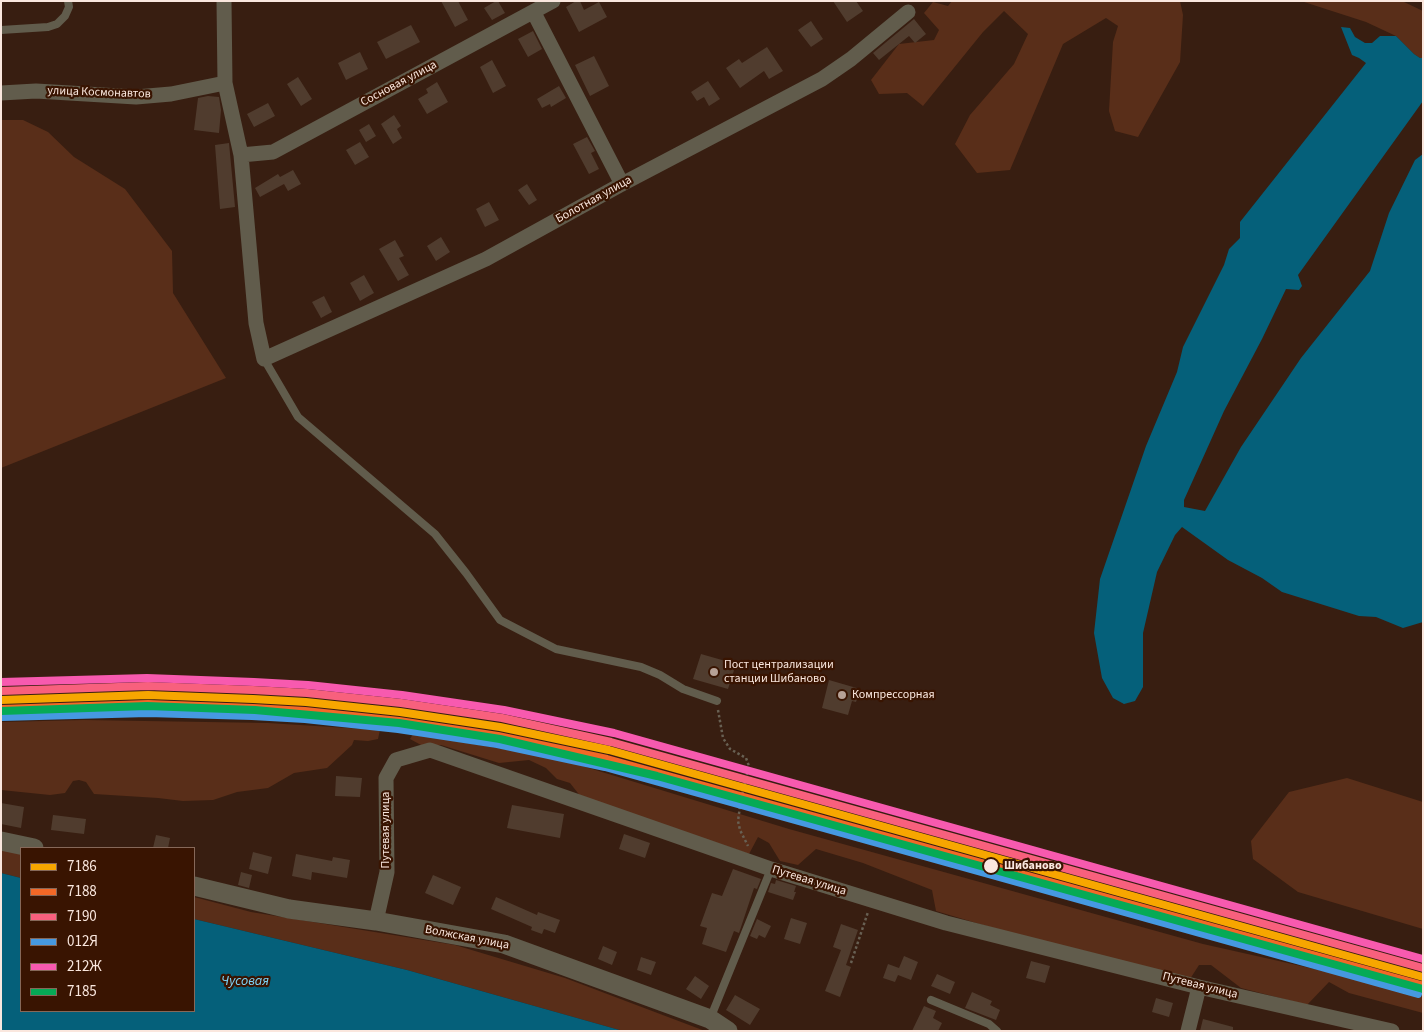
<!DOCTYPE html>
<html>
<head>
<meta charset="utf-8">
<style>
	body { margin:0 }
	#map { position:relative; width:1424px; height:1032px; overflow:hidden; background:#381e11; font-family:"Source Sans 3",sans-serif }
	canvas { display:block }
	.frame { position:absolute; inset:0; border:2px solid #fae7de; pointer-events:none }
	.legend { position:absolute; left:20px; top:847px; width:175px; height:165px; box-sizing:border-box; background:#391401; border:1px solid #866859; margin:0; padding:6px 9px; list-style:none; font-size:15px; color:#fae7de }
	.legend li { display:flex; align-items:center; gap:10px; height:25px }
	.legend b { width:25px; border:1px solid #866859 }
</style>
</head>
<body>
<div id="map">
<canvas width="1424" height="1032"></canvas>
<div class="frame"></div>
<ul class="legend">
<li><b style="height:6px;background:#f7a600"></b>7186</li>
<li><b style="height:6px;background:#f36827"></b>7188</li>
<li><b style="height:6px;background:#f8607d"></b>7190</li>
<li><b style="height:6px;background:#4699e1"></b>012Я</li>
<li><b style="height:6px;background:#f75aaf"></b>212Ж</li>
<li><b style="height:6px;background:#06aa56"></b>7185</li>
</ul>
</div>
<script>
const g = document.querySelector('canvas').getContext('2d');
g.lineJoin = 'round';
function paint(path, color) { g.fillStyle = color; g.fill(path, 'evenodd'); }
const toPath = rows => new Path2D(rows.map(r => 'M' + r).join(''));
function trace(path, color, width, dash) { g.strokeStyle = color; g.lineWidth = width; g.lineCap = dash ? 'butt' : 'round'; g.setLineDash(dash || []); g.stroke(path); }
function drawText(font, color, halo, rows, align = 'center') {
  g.font = font + ' "Source Sans 3",sans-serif'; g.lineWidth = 4.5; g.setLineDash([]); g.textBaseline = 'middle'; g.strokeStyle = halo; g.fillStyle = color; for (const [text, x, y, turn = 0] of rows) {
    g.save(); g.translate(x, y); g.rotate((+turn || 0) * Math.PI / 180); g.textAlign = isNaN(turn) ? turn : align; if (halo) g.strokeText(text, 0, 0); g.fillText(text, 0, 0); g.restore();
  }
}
const green = toPath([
	[952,1,1180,1,1183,15,1180,62,1138,137,1115,131,1109,111,1113,42,1118,26,1106,18,1063,44,1010,170,977,173,955,144,970,115,1014,64,1028,34,1004,11,983,32,923,106,907,93,879,94,871,80,899,44,934,40,939,30,924,13,933,2,948,6],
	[1301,1,1402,1,1423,11,1423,58,1420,58,1414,54,1396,36,1366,22],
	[1,120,23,120,48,132,74,157,125,189,172,251,173,293,226,378,1,468],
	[84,720,268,723,380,730,378,739,368,741,354,740,352,745,327,768,294,773,268,788,237,792,213,800,183,801,158,798,94,794,86,782,79,780,73,781,65,793,50,795,1,790,1,722],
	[413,734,556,758,789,829,1203,944,1368,981,1423,996,1423,1013,1349,993,1329,982,1307,1005,1241,988,1211,965,1199,965,1190,979,1050,945,936,911,932,890,863,863,816,849,798,865,780,861,769,843,758,837,749,854,581,797,570,783,557,779,546,768,529,760,499,763,441,745,421,745,410,739],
	[1347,778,1423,802,1423,929,1298,892,1253,859,1251,841,1289,792],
	[1,849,21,854,21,878,1,873],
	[194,897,251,912,455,945,565,978,705,1031,623,1031,407,970,194,919]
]);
const water = toPath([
	[1341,27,1350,28,1355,37,1365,43,1372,43,1380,36,1396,36,1414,54,1420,58,1423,58,1423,101,1298,275,1302,286,1299,290,1286,289,1262,339,1224,411,1184,500,1184,507,1205,511,1241,447,1301,358,1370,271,1389,213,1415,160,1423,154,1423,622,1403,628,1376,617,1359,616,1282,592,1262,578,1228,560,1182,527,1175,535,1157,572,1143,633,1143,687,1135,701,1124,704,1113,698,1102,678,1094,633,1100,579,1146,446,1177,372,1183,347,1224,265,1229,249,1240,238,1240,222,1366,63,1359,58,1352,55],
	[1,873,21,878,21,1011,194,1011,194,919,407,970,623,1031,1,1031]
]);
const building = toPath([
	[441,1,458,1,468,20,455,27],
	[496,1,498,1,505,13,492,20,484,8],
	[576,1,580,1,584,10,599,2,607,17,579,32,566,7],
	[833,1,856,1,863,11,847,22],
	[914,19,926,34,915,43,909,36,879,60,873,53],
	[811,21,823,39,811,47,798,30],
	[411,25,420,42,386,59,377,42],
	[533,31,542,49,528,57,518,39],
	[767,47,783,71,769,79,764,71,740,88,726,68,739,59,742,63],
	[360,52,368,69,346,80,338,63],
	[594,56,609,86,590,96,575,65],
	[492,60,506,86,493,93,480,67],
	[298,77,312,99,301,106,287,84],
	[708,81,720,99,709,106,704,97,697,101,691,92],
	[437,82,448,102,427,114,418,99,428,93,426,89],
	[559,86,566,98,551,107,550,104,542,108,537,99],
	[208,96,219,97,221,110,219,133,194,130,198,98],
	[268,103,275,116,254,127,247,114],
	[394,115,401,126,397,129,402,138,393,144,381,124],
	[369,124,376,136,366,142,359,130],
	[587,137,595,151,591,153,599,169,589,174,573,144],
	[360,142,369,157,355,165,346,150],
	[229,143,235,207,220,209,215,145],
	[293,170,301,184,288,191,284,184,260,197,255,188,278,174,280,177],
	[527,184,537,200,529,205,518,190],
	[489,202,499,220,485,227,476,209],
	[441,237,450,252,436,261,427,246],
	[395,240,404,256,399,258,409,275,398,281,379,249],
	[364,275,374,293,360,301,350,283],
	[324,296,332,312,321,318,312,302],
	[701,654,736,664,728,689,693,679],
	[829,680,860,689,856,702,852,701,848,715,822,708],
	[336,776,362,778,360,797,335,796],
	[1,803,24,807,21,828,1,824],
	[512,805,564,814,560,838,507,828],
	[53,815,86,819,84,834,51,830],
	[624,834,650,843,645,858,619,849],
	[156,835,170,838,168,848,153,848],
	[253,852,272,857,268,874,249,869],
	[296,854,332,861,333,857,350,860,347,878,312,872,311,880,292,876],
	[733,869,761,879,757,889,754,888,739,933,734,931,726,952,702,944,707,928,700,926,712,893,722,896],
	[241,872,252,875,249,888,238,885],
	[433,875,461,887,453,905,425,893],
	[776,880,796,886,794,892,796,892,793,900,768,892,771,883,775,884],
	[496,897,537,915,538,912,560,920,555,933,544,929,542,934,531,930,532,927,491,909],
	[791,918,807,923,800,944,784,939],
	[757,919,771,926,765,938,759,935,757,939,750,936],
	[841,924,858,930,846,965,851,967,840,997,825,991,841,950,833,947],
	[603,946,617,952,612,965,598,959],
	[904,956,918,962,911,980,898,975,895,982,883,978,888,964,899,968],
	[641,957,656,962,651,975,637,970],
	[1031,961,1050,966,1045,983,1026,978],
	[937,974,955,982,950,994,931,986],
	[695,976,709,986,701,999,686,989],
	[972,992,992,1001,990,1005,1000,1010,996,1020,965,1008],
	[735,995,760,1009,750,1025,726,1010],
	[1156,998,1173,1003,1169,1017,1152,1012],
	[924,1006,936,1011,933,1018,942,1023,938,1031,912,1031],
	[1203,1019,1233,1027,1233,1031,1200,1031]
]);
const path = toPath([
	[718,710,723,738,730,749,746,758,749,766,741,799,738,821,740,830,748,846],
	[851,963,868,912]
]);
const service = toPath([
	[1,30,48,27,57,24,65,16,69,7,68,1],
	[264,359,298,417,435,534,466,573,500,620,556,649,641,667,660,675,683,689,717,701],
	[931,1000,989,1024,997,1031],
	[710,1019,771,869]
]);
const minor = toPath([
	[224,1,225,83,241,155,256,323,264,359,486,259,622,184,822,79,851,59,908,12],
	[534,13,622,184],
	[1,93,36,91,136,97,171,94,225,83],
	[241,155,273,152,553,1],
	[376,921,387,872,386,778,396,760,430,750,771,869,946,923,1199,987,1392,1031],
	[1188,1031,1199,987]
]);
const tertiary = toPath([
	[1,841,34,848],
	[194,886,289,909,376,921,504,944,710,1019,728,1031]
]);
const rail1 = toPath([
	[1,700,148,695,253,699,306,702,400,712,500,727,609,750,1423,977]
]);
const rail2 = toPath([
	[1,709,148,704,253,708,305,711,399,721,498,736,607,759,1421,985]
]);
const rail3 = toPath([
	[1,691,148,686,253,690,307,693,401,703,502,718,611,742,1423,968]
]);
const rail4 = toPath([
	[2,717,148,713,252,716,305,719,398,729,497,744,605,767,1418,994]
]);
const rail5 = toPath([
	[1,682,147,678,254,682,308,685,402,695,504,710,614,733,1423,959]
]);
const rail6 = toPath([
	[1,711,147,706,255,710,399,723,500,739,657,776,1423,989]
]);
const markers = [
	[714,672,5,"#b6a196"],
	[842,695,5,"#b6a196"],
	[991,866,8,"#fae7de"]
];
const streetNames = [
	["Сосновая улица",399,84,-28],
	["улица Космонавтов",99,93,2],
	["Болотная улица",594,200,-29],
	["Путевая улица",386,830,-90],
	["Путевая улица",809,881,17],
	["Волжская улица",467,938,11],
	["Путевая улица",1200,986,14]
];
const poiNames = [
	["Пост централизации",724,665],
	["станции Шибаново",724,679],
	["Компрессорная",852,695]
];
const stopNames = [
	["Шибаново",1004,866]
];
const waterNames = [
	["Чусовая",245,982]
];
paint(green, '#592e19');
paint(water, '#05607a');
paint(building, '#503c2e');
trace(path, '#686053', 2.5, [2.5, 2.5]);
trace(service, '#615c4c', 8);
trace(minor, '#615c4c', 15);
trace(tertiary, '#615c4c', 19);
trace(rail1, '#f7a600', 8);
trace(rail2, '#f36827', 8);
trace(rail3, '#f8607d', 8);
trace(rail4, '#4699e1', 8);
trace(rail5, '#f75aaf', 8);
trace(rail6, '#06aa56', 8);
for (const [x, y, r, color] of markers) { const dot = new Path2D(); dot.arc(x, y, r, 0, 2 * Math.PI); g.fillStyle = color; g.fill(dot); trace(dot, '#391401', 2); }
drawText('12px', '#fae7de', '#391401', streetNames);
drawText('12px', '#fae7de', '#391401', poiNames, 'left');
drawText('bold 12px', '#fae7de', '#391401', stopNames, 'left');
drawText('italic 14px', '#7cd3f6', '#391401', waterNames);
</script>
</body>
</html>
